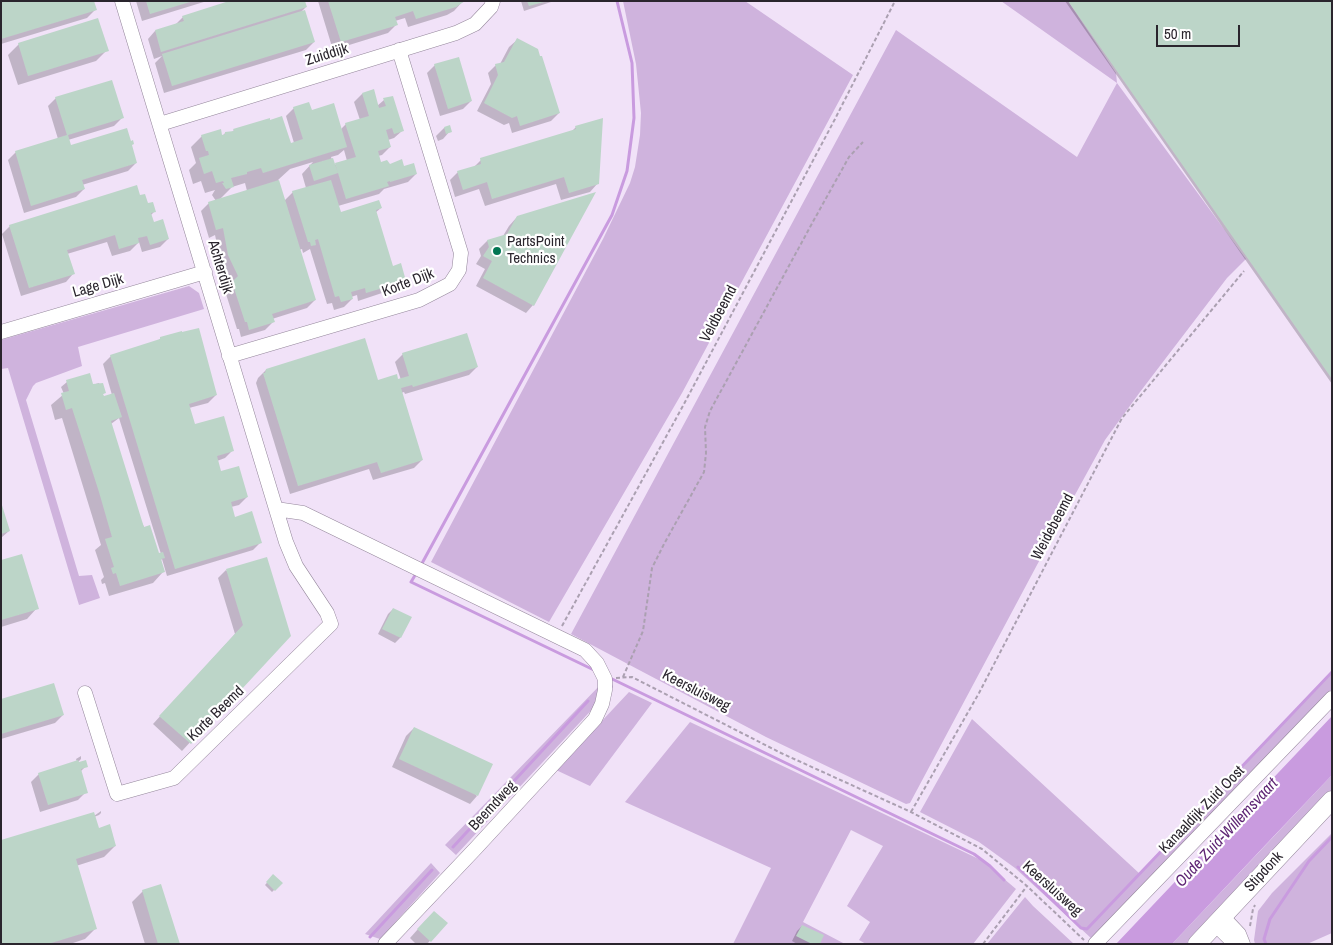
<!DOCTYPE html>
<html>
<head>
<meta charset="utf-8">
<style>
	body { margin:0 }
	#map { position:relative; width:1333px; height:945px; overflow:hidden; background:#f1e2f8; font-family:"Archivo Narrow",sans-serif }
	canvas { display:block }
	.frame { position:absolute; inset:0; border:2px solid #2a252d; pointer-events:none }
	.scale { position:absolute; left:1156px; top:25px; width:84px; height:22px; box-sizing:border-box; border:2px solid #2a252d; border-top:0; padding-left:6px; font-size:15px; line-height:18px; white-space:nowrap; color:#2a252d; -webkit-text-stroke:4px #fff; paint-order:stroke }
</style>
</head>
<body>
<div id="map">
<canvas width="1333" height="945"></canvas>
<div class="frame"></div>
<div class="scale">50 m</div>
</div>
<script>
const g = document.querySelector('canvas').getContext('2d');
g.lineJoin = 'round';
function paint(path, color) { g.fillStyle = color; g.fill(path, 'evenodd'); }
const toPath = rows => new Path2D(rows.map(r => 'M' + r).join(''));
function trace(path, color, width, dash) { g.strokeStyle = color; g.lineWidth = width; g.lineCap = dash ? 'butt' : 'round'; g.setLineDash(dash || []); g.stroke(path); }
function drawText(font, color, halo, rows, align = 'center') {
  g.font = font + ' "Archivo Narrow",sans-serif'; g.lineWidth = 4.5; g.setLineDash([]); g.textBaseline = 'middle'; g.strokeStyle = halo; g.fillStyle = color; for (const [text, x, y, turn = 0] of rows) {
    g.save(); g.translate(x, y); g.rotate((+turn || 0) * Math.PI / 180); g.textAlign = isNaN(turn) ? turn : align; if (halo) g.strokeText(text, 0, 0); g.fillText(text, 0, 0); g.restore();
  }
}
const green = toPath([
	[623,1,745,1,853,75,682,393,549,622,431,562,603,239,630,183,635,167,640,135,641,113,636,64],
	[1001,1,1068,1,1116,73,1117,83,1246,259,1227,278,1140,392,1105,440,1053,535,910,803,906,804,766,737,571,634,896,30,1077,157,1117,83],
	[189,286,199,293,204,309,78,347,82,366,36,383,33,386,26,400,79,576,92,575,100,598,79,605,8,368,1,369,1,340],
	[1332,673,1332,689,1092,939,1015,868,979,842,920,812,972,719,1140,874],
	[605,680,612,684,613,687,456,855,445,845],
	[629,692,652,703,590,786,556,770],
	[690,722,983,861,1016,889,973,944,866,944,859,940,870,922,847,906,883,846,851,830,803,922,845,944,733,944,771,868,625,802],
	[1332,775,1332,792,1188,944,1172,944],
	[1332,833,1332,933,1307,944,1255,944,1254,940,1258,911,1272,893],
	[431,863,440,873,380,939,365,934],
	[1025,897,1033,906,1074,944,987,944]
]);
const water = toPath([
	[1332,716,1332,775,1272,838,1172,944,1116,944]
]);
const shadow = toPath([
	[1,1,95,10,87,18,1,44],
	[136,1,207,1,142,21],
	[318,1,463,1,454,11,447,15,408,27,405,18,395,21,396,25,388,33,333,50],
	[521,1,554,1,524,11],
	[1065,1,1332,1,1332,384],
	[306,7,299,14,314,42,306,50,164,93,155,63,162,56,154,59,148,39,155,31,175,25,183,17],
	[517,40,559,113,551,121,512,133,509,123,504,125,477,111,491,84,488,73,496,65,500,64,509,47],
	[19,44,107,50,96,61,18,85,8,55],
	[435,65,471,101,463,109,440,116,427,73],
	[373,91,377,106,384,100,402,131,394,138,388,140,390,147,382,155,378,156,380,164,404,168,416,174,408,182,384,189,379,194,338,206,340,213,381,208,375,213,392,267,405,280,397,288,358,301,357,295,351,297,352,299,344,307,334,310,332,303,327,304,310,249,303,253,302,249,299,250,315,300,307,308,272,319,273,322,265,330,241,337,239,329,237,329,226,294,226,289,230,285,221,263,215,235,209,238,201,211,209,203,216,201,212,195,215,190,205,193,201,181,193,184,189,170,196,163,191,147,202,136,222,137,225,133,232,132,234,130,290,145,294,143,286,116,294,108,311,112,341,129,346,124,360,120,354,102,362,94],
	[344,150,347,161,334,165,331,157,338,155],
	[313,162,302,174,306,188,293,192,284,201,278,180,290,169],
	[245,183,247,191,219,200,232,187],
	[56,98,122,118,114,126,68,140,70,146,131,146,136,163,128,171,82,185,84,189,76,197,24,213,8,160,16,152,58,139,48,106],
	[449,127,450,131,443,139,438,141,436,136,444,128],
	[576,127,598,183,590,192,561,200,556,184,485,206,479,189,455,197,450,180,458,172,473,168,481,160,571,132],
	[139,197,154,212,150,216,153,224,168,239,160,247,142,252,139,242,130,251,112,256,107,242,67,254,73,274,66,282,21,296,2,234,10,226],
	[517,217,533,305,526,313,476,286,485,269,476,264,481,256,479,249,487,241,503,236,509,226],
	[160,339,216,395,208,403,189,408,194,426,233,450,225,458,217,461,221,473,247,497,239,505,231,507,234,518,261,542,253,550,167,576,162,559,160,561,163,572,153,583,109,596,105,583,102,584,101,580,104,577,95,550,101,545,62,418,55,420,51,405,64,394,61,387,67,382,92,385,99,383,104,393,102,395,103,399,112,395,103,364,111,356,157,341],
	[119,418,161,554,158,555,141,521,111,424],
	[403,354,477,367,469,375,405,394,404,392,401,393,422,460,414,468,373,480,369,469,290,494,256,383,258,378,266,370,377,381,397,380,401,380,395,362],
	[1,506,9,531,1,538],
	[1,562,37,608,27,619,1,627],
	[226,570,289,635,182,751,153,724,235,634,218,578],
	[393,609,410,618,400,638,395,643,378,634,388,614],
	[1,700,63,715,55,723,1,739],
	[414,728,477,796,470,804,392,767,406,736],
	[81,756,81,759,76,764,86,766,80,772,86,792,78,800,40,812,31,782,39,774,77,762,76,759],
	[101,811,101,813,99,815,94,817,98,829,115,846,104,857,76,866,95,929,85,939,70,944,1,944,94,816],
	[273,876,281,883,272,892,265,885],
	[143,891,179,944,145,944,132,902],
	[426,920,446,923,427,944,416,944,410,938],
	[802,926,818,944,797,944,792,941,797,931]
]);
const stream = toPath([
	[420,567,612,215,627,171,634,118,632,63,617,1],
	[417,572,411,582,596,671],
	[608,677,974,854,990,866,1004,880],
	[453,847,588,701],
	[1018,867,1081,928,1087,929,1332,672],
	[370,937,432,870],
	[1266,944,1264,939,1270,919,1309,861,1332,837]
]);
const building = toPath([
	[1,1,94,1,97,10,1,39],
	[146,1,190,1,190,2,150,14],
	[229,1,305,1,307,7,161,52,155,30,184,21,182,16],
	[328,1,465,1,456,7,416,19,413,11,395,17,398,25,341,42],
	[527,1,544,1,544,2,529,6],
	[1068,1,1332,1,1332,379],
	[305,10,315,42,172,86,162,54],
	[98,18,109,51,28,76,18,43],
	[517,38,538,49,540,56,542,56,560,113,520,126,517,116,512,118,484,103,498,75,495,64,504,62],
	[459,57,472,101,448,109,434,64],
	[112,80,124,118,68,135,71,145,127,128,131,141,133,140,134,144,132,145,137,163,82,180,85,189,31,206,15,151,67,135,55,97],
	[374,89,379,108,386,106,383,98,393,96,404,131,394,134,392,128,386,130,391,147,378,151,381,162,387,160,390,164,402,159,404,166,414,163,417,174,390,182,390,181,387,182,389,186,346,199,335,163,356,157,345,123,369,116,362,93],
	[309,102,312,110,334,103,347,147,263,173,261,168,247,172,247,174,231,178,234,187,226,189,222,183,224,183,223,181,216,183,212,171,204,174,199,158,209,155,208,151,206,151,201,135,221,129,222,135,225,134,225,132,234,131,233,129,270,118,270,120,282,116,291,143,303,139,293,107],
	[603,118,599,184,569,193,564,177,492,199,487,182,463,190,457,171,481,164,480,158,576,129,575,126],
	[450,125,452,132,446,134,444,127],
	[333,158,338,173,314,181,309,165],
	[279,180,316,300,272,314,275,322,249,330,247,322,245,322,233,285,234,280,238,276,228,255,223,228,216,230,208,202],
	[331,180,341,212,379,200,382,208,376,210,393,266,401,263,406,281,366,293,365,288,351,292,353,299,341,302,339,296,335,297,318,239,315,240,316,245,311,246,310,242,308,242,292,191],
	[137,185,140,195,145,194,148,203,153,202,156,212,151,213,154,222,163,219,169,239,150,245,147,236,138,238,139,243,119,249,115,235,67,250,75,274,29,288,9,225],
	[596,192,534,306,483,278,492,261,483,256,489,247,487,240,507,234,517,216],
	[199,328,217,395,189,404,195,424,224,416,234,451,217,456,221,471,239,466,248,497,231,502,235,517,252,511,262,543,175,569,110,355,160,339,160,337,182,331,182,332],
	[467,333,478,367,413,387,412,385,401,388,423,460,381,473,377,462,298,486,263,373,265,373,266,369,365,338,378,380,397,374,398,379,409,376,402,353],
	[90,373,93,384,103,383,106,393,103,394,104,396,114,393,122,417,111,421,142,521,144,527,150,525,159,553,163,552,165,558,161,559,165,572,120,586,116,573,113,574,111,568,114,567,105,539,112,537,99,492,72,408,66,410,61,393,69,391,66,380],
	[1,502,10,531,1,534],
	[22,554,39,609,1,620,1,560],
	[267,557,291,636,191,744,159,716,243,625,226,569],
	[393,608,412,617,401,638,382,629],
	[54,683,64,715,1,734,1,699],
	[414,727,493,764,478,796,399,759],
	[78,760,79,762,86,760,88,767,81,769,88,793,48,805,38,773],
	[94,812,99,828,110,824,116,846,76,859,97,929,48,944,1,944,1,840],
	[273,874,283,883,275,891,266,882],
	[161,884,180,944,158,944,142,890],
	[434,911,448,923,431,942,417,929],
	[802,925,824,935,820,944,812,944,796,936]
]);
const path = toPath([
	[562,626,684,404,835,119,895,1],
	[623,677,643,631,652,568,664,544,704,472,706,453,705,427,710,411,815,218,849,157,863,142],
	[616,678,632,677,781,753,911,812,982,849,1027,886,1084,940],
	[911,812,979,693,1122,418,1244,271],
	[1250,926,1253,909,1255,905],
	[983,944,1027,886]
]);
const minor = toPath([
	[160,124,456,33,475,24,491,7,493,1],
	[1,332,205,272],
	[229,356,419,300,450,284,459,270,461,253,399,50],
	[276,509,303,513,585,650,597,663,605,679,605,690,602,704,595,719,476,848,385,944],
	[85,693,117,794,174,778,331,624,327,613,296,566,286,542,122,1],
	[1222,916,1239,934,1243,944],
	[1215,924,1231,940,1242,943],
	[1095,944,1332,698]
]);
const major = toPath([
	[1197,944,1332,800]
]);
const markers = [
	[497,251,5,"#027753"]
];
const streetNames = [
	["Zuiddijk",327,55,-17],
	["Achterdijk",220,267,73],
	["Korte Dijk",408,283,-21],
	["Lage Dijk",98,286,-16],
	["Veldbeemd",719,314,-62],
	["Weidebeemd",1053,527,-62],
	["Keersluisweg",696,691,27],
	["Korte Beemd",216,714,-44],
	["Beemdweg",493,806,-47],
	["Kanaaldijk Zuid Oost",1202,810,-46],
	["Stipdonk",1264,872,-47],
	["Keersluisweg",1052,889,42]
];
const poiNames = [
	["PartsPoint",507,242],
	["Technics",507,259]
];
const waterNames = [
	["Oude Zuid-Willemsvaart",1227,833,-47]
];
paint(green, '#cfb3dd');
paint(water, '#c99bdf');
paint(shadow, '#0003');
trace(stream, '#c99bdf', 3);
paint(building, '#bcd5c8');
trace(minor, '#94879b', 15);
trace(major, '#94879b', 19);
trace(path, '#aba0b1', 2, [4, 2.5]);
trace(minor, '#fff', 14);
trace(major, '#fff', 18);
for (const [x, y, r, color] of markers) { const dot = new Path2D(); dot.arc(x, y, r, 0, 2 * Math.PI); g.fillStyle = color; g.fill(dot); trace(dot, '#fff', 2); }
drawText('15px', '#2a252d', '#fff', streetNames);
drawText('15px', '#2a252d', '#fff', poiNames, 'left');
drawText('italic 16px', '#5e2574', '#fff', waterNames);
</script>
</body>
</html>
